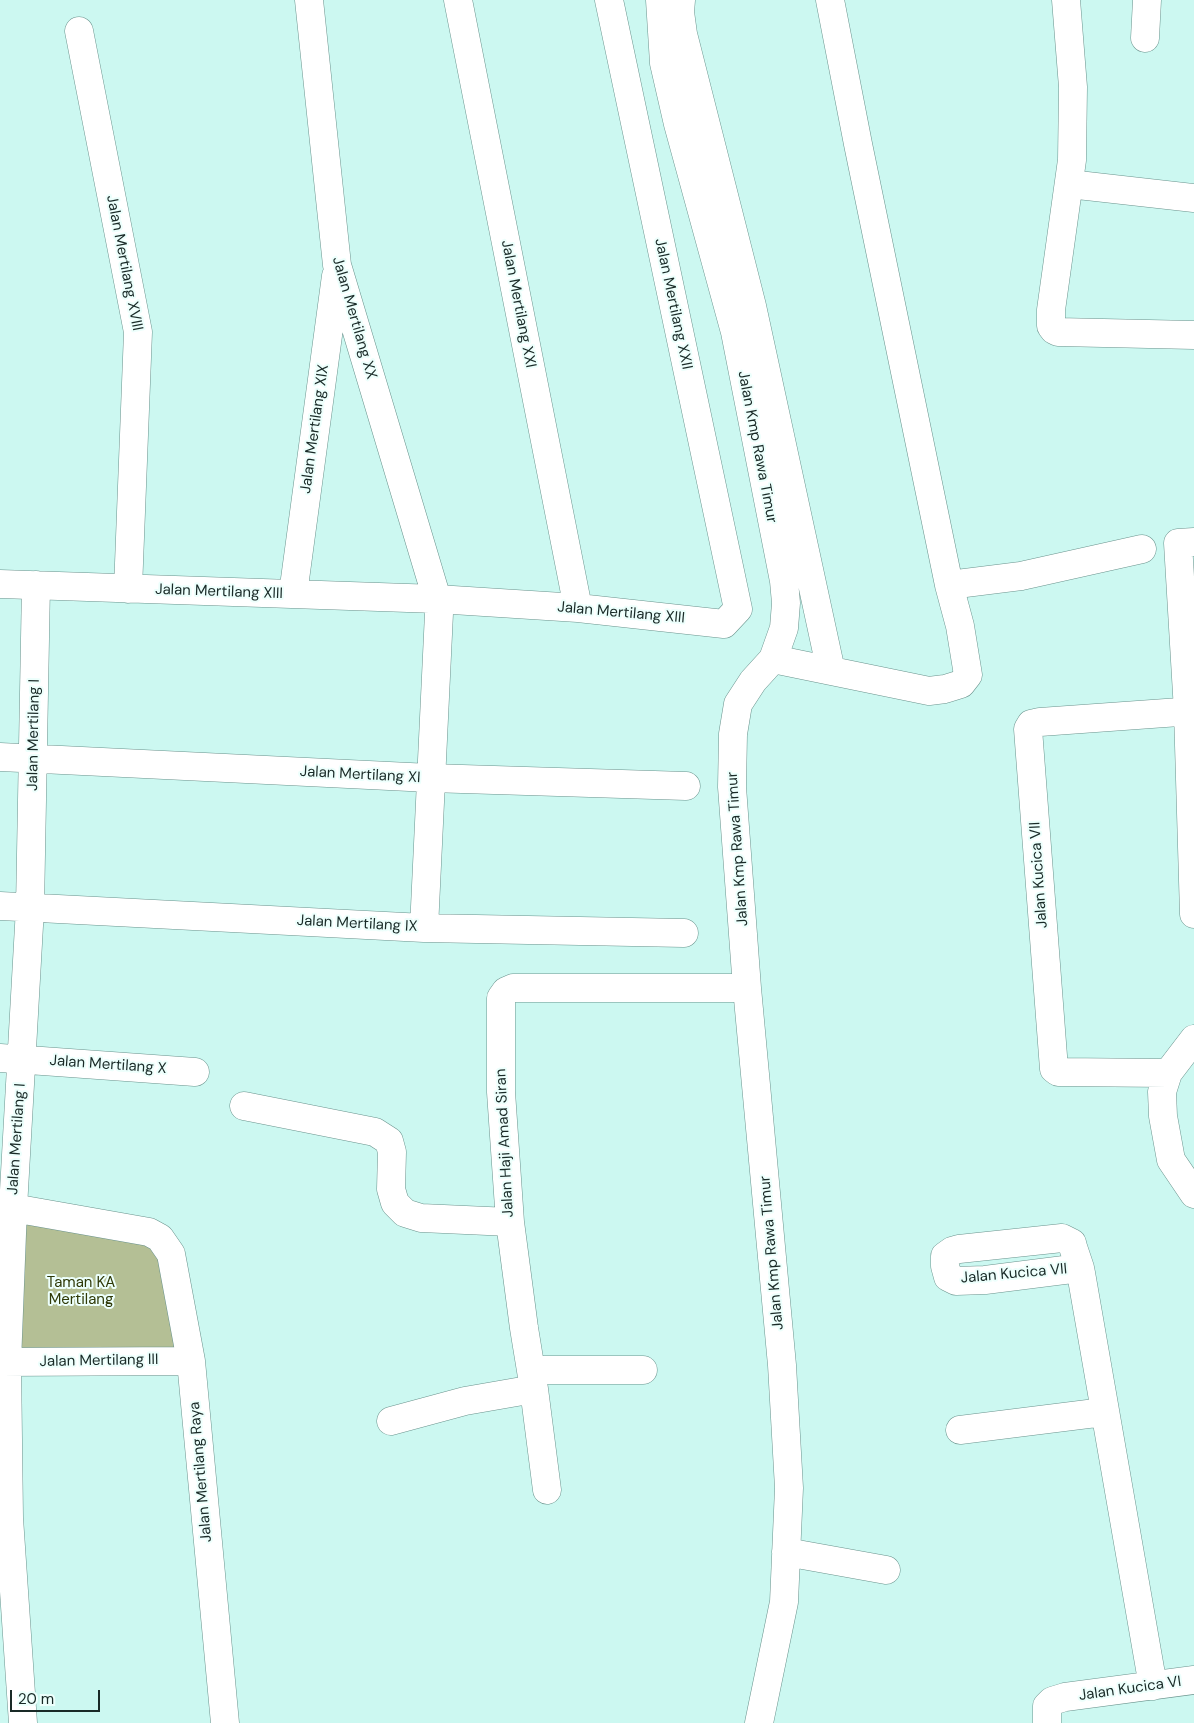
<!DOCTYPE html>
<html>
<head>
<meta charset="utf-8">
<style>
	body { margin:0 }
	#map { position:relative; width:1194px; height:1723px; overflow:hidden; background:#ccf8f1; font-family:"DM Sans",sans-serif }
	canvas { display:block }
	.scale { position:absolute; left:10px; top:1690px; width:90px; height:22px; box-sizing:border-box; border:2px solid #192a27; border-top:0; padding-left:6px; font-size:15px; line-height:18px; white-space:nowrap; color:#192a27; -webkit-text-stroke:4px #edfffc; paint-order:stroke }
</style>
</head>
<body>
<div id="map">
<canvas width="1194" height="1723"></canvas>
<div class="scale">20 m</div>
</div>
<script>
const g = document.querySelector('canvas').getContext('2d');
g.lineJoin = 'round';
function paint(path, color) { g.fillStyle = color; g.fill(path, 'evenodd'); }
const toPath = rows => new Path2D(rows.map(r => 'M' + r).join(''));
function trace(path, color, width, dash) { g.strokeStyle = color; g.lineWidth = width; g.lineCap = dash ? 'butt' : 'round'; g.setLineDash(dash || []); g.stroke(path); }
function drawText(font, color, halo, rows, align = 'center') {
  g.font = font + ' "DM Sans",sans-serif'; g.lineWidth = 4; g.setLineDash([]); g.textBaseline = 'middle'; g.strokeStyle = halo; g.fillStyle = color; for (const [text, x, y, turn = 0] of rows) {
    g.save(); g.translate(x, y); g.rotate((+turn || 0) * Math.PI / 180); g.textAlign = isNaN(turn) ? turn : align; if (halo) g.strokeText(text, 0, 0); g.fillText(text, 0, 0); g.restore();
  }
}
const green = toPath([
	[13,1208,90,1222,171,1254,191,1361,7,1362]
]);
const minor = toPath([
	[309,0,337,265,437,599,439,613,424,928],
	[458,0,578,608],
	[660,0,664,63,678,124,735,332,784,581,786,603,784,628,773,659,753,681,738,704,733,734,732,787,747,988,782,1365,789,1488,784,1602,759,1723],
	[681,0,680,12,683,34,752,306,831,671],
	[1066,0,1073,87,1072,160,1051,310,1051,326,1054,330,1058,332,1194,335],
	[79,31,138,332,128,589],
	[1145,38,1147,0],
	[1069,184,1194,198],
	[1194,542,1178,543,1188,711,1194,914],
	[0,584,437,599,578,608,724,624,738,609,609,0],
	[949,585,1021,576,1142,549],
	[293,594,336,276],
	[773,659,929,691,945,689,961,684,968,675,960,626,949,585,858,144,830,0],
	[0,757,430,778,686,786],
	[0,906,424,928,684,933],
	[1194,1039,1168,1073,1162,1092,1163,1116,1171,1160,1194,1194],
	[0,1058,195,1072],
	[1168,1073,1058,1072,1054,1069,1028,729,1031,724,1040,722,1194,711],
	[244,1106,375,1132,389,1141,392,1152,391,1189,395,1203,405,1213,421,1218,510,1222],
	[0,1207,13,1208,149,1232,160,1238,171,1254,191,1361,225,1723],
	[1080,1268,985,1280,956,1281,948,1277,945,1266,945,1256,952,1251,959,1249,1062,1238,1072,1243,1073,1247,1080,1268,1081,1273,1153,1686],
	[0,1362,191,1361],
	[531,1370,643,1370],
	[391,1421,465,1401,534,1389],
	[960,1430,1104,1412],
	[547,1490,534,1389,524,1328,510,1222,501,1092,501,998,506,991,513,988,747,988],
	[786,1552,886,1570],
	[23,1723,9,1518,7,1362,13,1208,30,908,36,585],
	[1047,1723,1047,1706,1052,1701,1065,1697,1194,1680]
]);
const streetNames = [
	["Jalan Mertilang XVIII",124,263,79],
	["Jalan Mertilang XXI",518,304,79],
	["Jalan Mertilang XXII",673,304,78],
	["Jalan Mertilang XX",354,318,74],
	["Jalan Mertilang XIX",315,429,-82],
	["Jalan Kmp Rawa Timur",757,447,79],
	["Jalan Mertilang XIII",219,592,2],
	["Jalan Mertilang XIII",621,613,5],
	["Jalan Mertilang I",34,735,-89],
	["Jalan Mertilang XI",360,775,3],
	["Jalan Kmp Rawa Timur",738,849,-94],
	["Jalan Kucica VII",1039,875,-94],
	["Jalan Mertilang IX",357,924,3],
	["Jalan Mertilang X",108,1065,4],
	["Jalan Mertilang I",17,1139,-86],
	["Jalan Haji Amad Siran",505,1143,-93],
	["Jalan Kmp Rawa Timur",772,1253,-95],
	["Jalan Kucica VII",1014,1274,-5],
	["Jalan Mertilang III",99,1361,-1],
	["Jalan Mertilang Raya",201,1472,-95],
	["Jalan Kucica VI",1130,1689,-8]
];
const parkNames = [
	["Taman KA",81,1283],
	["Mertilang",81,1300]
];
paint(green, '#b4bf95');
trace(minor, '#6a938d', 29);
trace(minor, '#fff', 28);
drawText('15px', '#192a27', '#edfffc', streetNames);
drawText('15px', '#2f3907', '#edfffc', parkNames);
</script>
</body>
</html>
